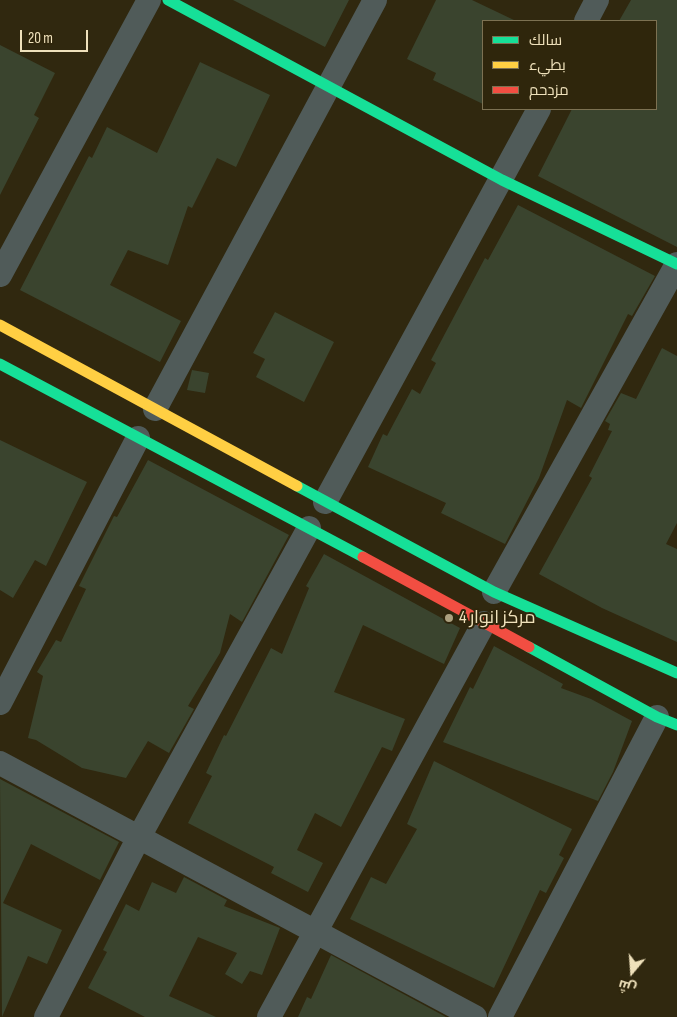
<!DOCTYPE html>
<html>
<head>
<meta charset="utf-8">
<style>
	body { margin:0 }
	#map { position:relative; width:677px; height:1017px; overflow:hidden; background:#30280f; font-family:"Sofia Sans Condensed",Cairo,sans-serif }
	canvas { display:block }
	.legend { position:absolute; left:482px; top:20px; width:175px; height:90px; box-sizing:border-box; background:#2f260c; border:1px solid #7c7152; margin:0; padding:6px 9px; list-style:none; font-size:15px; color:#efe1bb }
	.legend li { display:flex; align-items:center; gap:10px; height:25px }
	.legend b { width:25px; border:1px solid #7c7152 }
	.north { position:absolute; left:607px; top:947px; width:50px; height:50px; -webkit-text-stroke:4px #2f260c; paint-order:stroke; rotate:198deg; font-size:14px; font-weight:700; line-height:20px; text-align:center; color:#efe1bb }
	.north::after { content:''; display:block; margin:auto; width:18px; height:22px; background:#efe1bb; clip-path:polygon(50% 0,100% 100%,50% 72%,0 100%) }
	.scale { position:absolute; left:20px; top:30px; width:68px; height:22px; box-sizing:border-box; border:2px solid #efe1bb; border-top:0; padding-left:6px; font-size:15px; line-height:18px; white-space:nowrap; color:#efe1bb; -webkit-text-stroke:4px #2f260c; paint-order:stroke }
</style>
</head>
<body>
<div id="map">
<canvas width="677" height="1017"></canvas>
<ul class="legend">
<li><b style="height:6px;background:#16e098"></b>سالك</li>
<li><b style="height:6px;background:#ffcf43"></b>بطيء</li>
<li><b style="height:6px;background:#f24e42"></b>مزدحم</li>
</ul>
<div class="north">ش</div>
<div class="scale">20 m</div>
</div>
<script>
const g = document.querySelector('canvas').getContext('2d');
g.lineJoin = 'round';
function paint(path, color) { g.fillStyle = color; g.fill(path, 'evenodd'); }
const toPath = rows => new Path2D(rows.map(r => 'M' + r).join(''));
function trace(path, color, width, dash) { g.strokeStyle = color; g.lineWidth = width; g.lineCap = dash ? 'butt' : 'round'; g.setLineDash(dash || []); g.stroke(path); }
function drawText(font, color, halo, rows, align = 'center') {
  g.font = font + ' "Sofia Sans Condensed",Cairo,sans-serif'; g.lineWidth = 4; g.setLineDash([]); g.textBaseline = 'middle'; g.strokeStyle = halo; g.fillStyle = color; for (const [text, x, y, turn = 0] of rows) {
    g.save(); g.translate(x, y); g.rotate((+turn || 0) * Math.PI / 180); g.textAlign = isNaN(turn) ? turn : align; if (halo) g.strokeText(text, 0, 0); g.fillText(text, 0, 0); g.restore();
  }
}
const building = toPath([
	[233,0,349,0,325,47],
	[436,0,472,0,516,21,483,21,483,104,433,80,436,73,407,59],
	[631,0,677,0,677,247,538,176,572,109,656,109,656,21,619,21],
	[0,45,55,73,34,115,39,118,0,195],
	[200,62,270,95,236,167,217,158,192,208,188,206,168,265,128,250,110,285,181,321,160,362,20,290,89,156,92,158,107,127,157,153],
	[518,205,655,276,632,316,628,314,581,408,567,400,539,478,505,544,441,513,446,503,368,467,383,434,387,436,412,389,420,394,436,363,431,360,485,258,488,260],
	[275,312,334,342,304,402,256,377,265,359,253,353],
	[662,348,677,356,677,523,666,544,677,549,677,642,602,608,539,574,592,478,589,476,612,431,608,430,610,424,605,421,621,393,636,399],
	[192,370,209,373,205,393,187,390],
	[0,440,87,482,46,566,35,560,13,598,0,590],
	[148,460,289,535,242,622,230,614,220,653,188,706,194,709,169,753,148,741,126,778,82,768,36,740,28,738,43,676,37,672,56,640,61,642,86,589,79,586,114,516,117,517],
	[324,554,460,628,444,664,363,625,334,692,405,719,392,751,382,747,341,827,315,813,297,850,323,863,308,892,271,873,274,867,188,823,212,776,206,773,224,735,226,736,271,648,282,654,309,588,306,586],
	[494,646,563,684,561,688,591,699,632,721,613,772,598,801,443,742,470,687,473,689],
	[434,761,572,829,559,855,564,858,546,893,540,890,494,988,350,919,371,877,386,884,417,829,407,824],
	[0,779,119,842,100,880,31,844,3,903,62,930,47,964,28,956,2,1017],
	[184,877,227,900,224,906,280,928,262,975,250,971,242,984,225,974,237,953,198,937,169,996,216,1017,145,1017,88,988,107,952,103,950,126,904,139,911,152,882,176,893],
	[331,955,446,1017,298,1017,307,997,311,999]
]);
const street = toPath([
	[586,21,597,0],
	[0,275,149,0],
	[155,409,375,0],
	[325,502,539,109],
	[494,592,677,264],
	[0,703,138,438],
	[0,763,475,1017],
	[46,1017,139,837,309,528],
	[269,1017,484,623],
	[500,1017,657,717]
]);
const fast = toPath([
	[168,0,502,180,677,264],
	[0,364,363,557],
	[297,486,494,592,677,673],
	[529,647,657,717,677,725]
]);
const slow = toPath([
	[0,325,297,486]
]);
const jam = toPath([
	[363,557,529,647]
]);
const markers = [
	[449,618,5,"#aca07f"]
];
const poiNames = [
	["مركز انوار 4",459,618]
];
paint(building, '#3a442e');
trace(street, '#505b59', 24);
trace(fast, '#16e098', 11);
trace(slow, '#ffcf43', 11);
trace(jam, '#f24e42', 11);
for (const [x, y, r, color] of markers) { const dot = new Path2D(); dot.arc(x, y, r, 0, 2 * Math.PI); g.fillStyle = color; g.fill(dot); trace(dot, '#2f260c', 2); }
drawText('18px', '#efe1bb', '#2f260c', poiNames, 'left');
</script>
</body>
</html>
